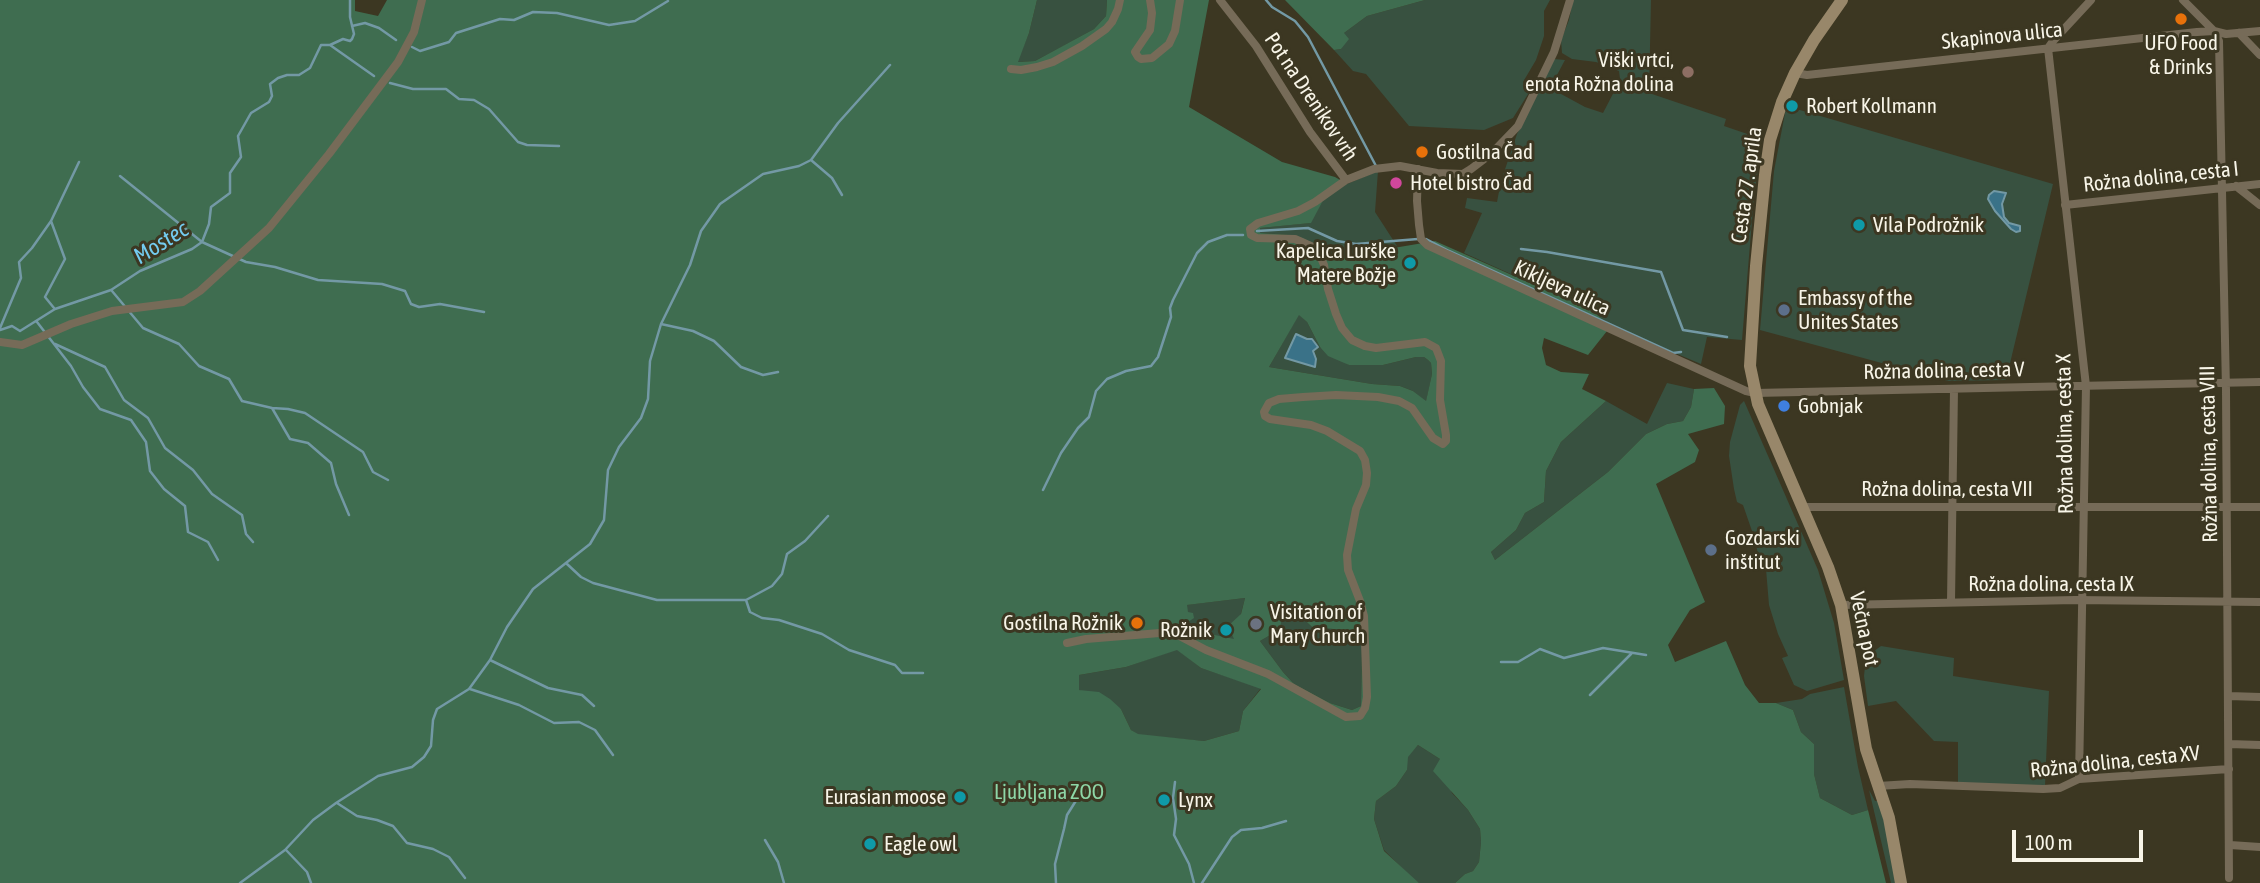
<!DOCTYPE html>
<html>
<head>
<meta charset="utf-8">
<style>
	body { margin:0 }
	#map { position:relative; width:2260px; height:883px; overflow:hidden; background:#3c3722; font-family:"Asap Condensed",sans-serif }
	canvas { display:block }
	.scale { position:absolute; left:2012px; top:830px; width:131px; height:32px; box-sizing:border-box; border:4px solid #f8f5e8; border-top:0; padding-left:9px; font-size:21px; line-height:24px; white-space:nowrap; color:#f8f5e8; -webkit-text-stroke:5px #3c3722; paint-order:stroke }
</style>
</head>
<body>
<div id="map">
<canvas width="2260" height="883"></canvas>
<div class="scale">100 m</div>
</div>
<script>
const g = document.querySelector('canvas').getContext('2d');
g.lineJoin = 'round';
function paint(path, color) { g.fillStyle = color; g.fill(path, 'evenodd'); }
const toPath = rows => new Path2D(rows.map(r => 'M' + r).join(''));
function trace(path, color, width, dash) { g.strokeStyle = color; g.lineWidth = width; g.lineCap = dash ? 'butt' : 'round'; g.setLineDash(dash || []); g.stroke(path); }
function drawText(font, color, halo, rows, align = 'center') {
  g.font = font + ' "Asap Condensed",sans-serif'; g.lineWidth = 6; g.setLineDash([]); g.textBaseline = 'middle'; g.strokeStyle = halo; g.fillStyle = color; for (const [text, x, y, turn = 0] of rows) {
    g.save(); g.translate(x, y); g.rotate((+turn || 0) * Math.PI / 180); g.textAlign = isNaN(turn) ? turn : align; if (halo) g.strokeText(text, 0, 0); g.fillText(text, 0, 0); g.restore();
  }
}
const green = toPath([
	[1037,0,1107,0,1106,16,1094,29,1063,46,1035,61,1017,62,1029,33],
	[1425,0,1550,0,1544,11,1544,36,1536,60,1523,82,1530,91,1513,118,1484,130,1409,126,1366,74,1353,71,1334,50,1341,49,1344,33,1367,16],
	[1573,0,1651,0,1649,93,1726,119,1724,126,1762,139,1754,197,1742,340,1707,337,1701,364,1611,326,1591,310,1464,253,1482,213,1465,208,1467,198,1497,202,1501,181,1517,134,1554,59,1565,60,1550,88,1585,107,1603,113,1616,88,1620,79,1619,71,1596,62,1572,59,1562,53,1561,40,1569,20],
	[1786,108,1793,108,2053,184,2006,380,1948,381,1760,330,1774,171],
	[1378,171,1375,212,1397,246,1340,257,1324,255,1289,235,1260,233,1259,228,1310,223,1326,195,1347,184],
	[1299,314,1307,322,1320,347,1349,365,1383,365,1416,357,1424,357,1428,360,1431,363,1432,374,1426,402,1413,391,1400,386,1372,384,1269,367],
	[1667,383,1694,389,1691,407,1683,421,1667,424,1646,434,1608,472,1495,560,1491,552,1516,530,1525,513,1544,502,1546,471,1561,442,1606,401,1647,424],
	[1744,401,1818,570,1834,623,1844,680,1807,691,1794,685,1782,658,1788,656,1778,634,1769,605,1766,569,1758,570,1757,564,1760,563,1754,536,1750,537,1748,533,1752,531,1743,505,1737,502,1734,489,1729,456,1730,442,1740,405],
	[1245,598,1234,640,1191,630,1186,605],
	[1272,607,1292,608,1312,627,1354,631,1362,647,1361,706,1352,710,1330,703,1294,684,1283,672,1260,641,1279,630],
	[1881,646,1954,658,1953,676,2049,691,2045,786,1958,783,1958,742,1934,741,1896,701,1868,706,1864,676,1866,657],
	[1177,649,1201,668,1261,688,1243,711,1239,731,1204,741,1138,735,1131,730,1121,709,1079,690,1079,675,1126,667],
	[1844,687,1858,767,1868,810,1852,815,1820,798,1814,774,1814,744,1801,732,1793,710,1776,703,1802,699,1810,694],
	[1418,745,1440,759,1452,793,1468,810,1480,829,1481,842,1479,862,1473,871,1465,874,1455,883,1419,883,1414,880,1384,850,1374,819,1376,801,1396,786,1407,770,1407,757],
	[1869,790,1875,801,1880,801,1897,883,1891,883]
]);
const forest = toPath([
	[0,0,355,0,355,11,378,16,387,0,1037,0,1029,33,1018,62,1035,61,1094,29,1106,16,1107,0,1209,0,1189,107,1282,162,1335,177,1347,184,1326,195,1311,223,1260,228,1260,233,1289,235,1303,238,1315,245,1324,255,1340,257,1435,241,1591,310,1611,326,1588,355,1544,338,1542,348,1546,365,1561,372,1589,374,1582,389,1606,401,1561,442,1546,471,1544,502,1525,513,1516,530,1491,552,1495,560,1608,472,1646,434,1667,424,1683,421,1691,407,1694,389,1714,388,1725,406,1724,424,1688,434,1699,450,1695,462,1656,484,1705,602,1690,610,1668,645,1675,662,1726,641,1745,685,1759,703,1776,703,1793,710,1801,732,1814,744,1814,774,1820,798,1852,815,1868,810,1886,883,1455,883,1465,874,1473,871,1479,862,1481,842,1480,829,1468,810,1433,771,1440,759,1418,745,1408,757,1407,770,1396,786,1376,801,1374,819,1384,851,1419,883,0,883],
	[1299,315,1307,322,1320,347,1328,356,1349,365,1383,365,1416,357,1424,357,1428,360,1431,363,1432,374,1426,401,1413,391,1400,386,1372,384,1269,367],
	[1245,598,1241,614,1228,626,1234,639,1191,630,1188,622,1194,618,1193,613,1188,612,1187,605],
	[1273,607,1292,608,1312,627,1354,631,1362,647,1361,706,1352,710,1330,703,1294,684,1283,672,1260,641,1279,630,1281,623,1279,615,1275,613],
	[1177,650,1201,668,1261,689,1243,711,1239,731,1204,741,1138,734,1131,730,1121,709,1110,699,1099,692,1079,690,1079,675,1126,667],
	[1285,0,1425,0,1367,16,1344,33,1349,39,1341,49,1334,50]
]);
const water = toPath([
	[1994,191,2006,193,2002,204,2004,217,2009,223,2020,226,2020,231,2016,232,2011,229,1995,211,1988,199,1989,195,1994,191],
	[1296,334,1307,339,1312,339,1318,347,1313,351,1316,359,1315,367,1285,358,1296,334]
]);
const stream = toPath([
	[1266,0,1272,7,1295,21,1308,37,1376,166],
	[352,26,365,23,379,28,396,40],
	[330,45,374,76],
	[412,47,420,51,449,42,456,33,500,19,514,20,533,12,557,13,609,25,635,21,668,1],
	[390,83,413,89,446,89,459,99,474,100,489,109,518,142,527,145,559,146],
	[811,160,832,178,842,195],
	[120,176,202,242,246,262,275,267,318,280,382,284,405,291,411,304,419,307,440,304,484,312],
	[51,221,65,259,45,297,54,308],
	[1257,231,1308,228,1337,241,1356,244,1418,239],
	[1426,239,1449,251,1673,353,1681,352],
	[1521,249,1547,252,1661,272,1683,330,1727,337],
	[112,291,143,328,179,344,199,366,229,379,242,401,272,408,290,439,308,443,331,463,336,484,349,515],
	[37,322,71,366,83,387,100,409,131,420,146,442,150,471,164,489,185,506,188,532,208,542,218,560],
	[661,324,693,331,714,341,741,367,763,375,778,372],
	[0,328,21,278,19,262,32,248,51,221,79,162],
	[0,330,12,326,20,331,55,309,111,290,140,271,192,249,202,242,209,224,211,207,230,193,230,173,241,157,238,136,251,113,269,102,272,96,270,84,278,78,287,75,299,75,310,68,321,45,330,45,343,39,350,41,352,39,354,34,350,17,350,0],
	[55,344,105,367,124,400,148,418,165,448,193,470,212,494,242,515,246,534,253,542],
	[272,408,288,409,305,413,363,452,373,472,388,480],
	[1043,490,1061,453,1078,428,1089,417,1096,391,1107,379,1126,371,1151,366,1158,357,1171,317,1170,308,1173,300,1197,253,1208,242,1227,235,1243,235],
	[567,564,581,577,593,583,657,600,746,600,750,612,762,618,779,620,822,634,849,650,895,665,902,673,923,673],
	[746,600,772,586,782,574,787,554,805,541,828,516],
	[490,660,548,688,582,695,594,706],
	[1501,662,1518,662,1540,649,1564,658,1603,648,1646,655],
	[470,689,519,705,554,723,579,722,595,730,613,755],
	[1590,695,1631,654],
	[1175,782,1173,798,1176,819,1174,835,1189,864,1194,883],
	[337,803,357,816,377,820,393,826,407,843,433,849,449,857,465,878],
	[765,840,778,862,784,883],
	[286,850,307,872,311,883],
	[240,883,285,850,313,820,336,803,378,776,412,767,424,757,431,746,433,720,437,709,469,689,490,660,507,627,533,589,590,544,604,520,608,470,619,447,641,418,648,399,650,361,661,324,690,265,701,231,720,204,763,174,799,166,811,160,838,123,890,65],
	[1056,883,1055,864,1064,829,1067,815,1077,799],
	[1202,883,1232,837,1241,830,1262,828,1286,821]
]);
const street = toPath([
	[1150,0,1152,13,1150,30,1135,52,1138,57,1141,59,1152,58,1169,44,1175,31,1180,0],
	[1220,0,1256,46,1310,132,1346,180],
	[2183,0,2214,31,2219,41,2226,390,2229,878],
	[2239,33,2260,55],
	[1011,69,1021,70,1037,67,1053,62,1082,46,1106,29,1112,22,1118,9,1120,0],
	[1795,73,1807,75,2197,32,2214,31,2226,34,2260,31],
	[1418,169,1417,201,1419,225,1421,239,1427,245,1746,391,1755,393,2260,382],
	[2236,186,2260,205],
	[2065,205,2260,184],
	[0,342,22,345,71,324,112,311,183,302,200,291,269,228,329,154,398,62,414,32,422,0],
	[1802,507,2260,507],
	[1951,602,1954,389],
	[1841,605,2075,600,2260,602],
	[1067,643,1086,639,1172,632,1206,650,1268,674,1346,717,1360,716,1365,708,1367,697,1364,616,1360,601,1348,570,1347,555,1356,509,1366,485,1367,473,1365,460,1360,451,1327,431,1311,425,1270,419,1265,416,1264,412,1269,403,1279,399,1303,397,1336,395,1378,397,1399,401,1412,408,1433,438,1443,444,1446,441,1446,435,1440,400,1441,361,1436,348,1425,342,1376,348,1365,346,1352,340,1342,328,1336,314,1328,289,1324,265,1319,253,1313,247,1295,239,1257,238,1251,235,1250,229,1258,223,1298,211,1315,202,1346,180,1374,169,1400,166,1437,173,1463,174,1471,169,1492,153,1518,126,1554,52,1570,0],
	[2229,696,2260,697],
	[2229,744,2260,745],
	[2079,779,2086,386,2048,48,2053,41,2091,0],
	[1878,786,1910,784,2043,789,2060,788,2079,779,2229,769],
	[2230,845,2260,847]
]);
const secondary = toPath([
	[1842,0,1814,40,1795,73,1782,102,1770,140,1765,175,1756,266,1750,366,1758,404,1828,567,1841,605,1866,749,1889,818,1901,883]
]);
const markers = [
	[2181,19,7,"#e8710a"],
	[1688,72,7,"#8d6e63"],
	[1792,106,7,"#0f9aa8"],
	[1422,152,7,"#e8710a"],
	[1396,183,7,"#d1479c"],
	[1859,225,7,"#0f9aa8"],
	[1410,263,7,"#0f9aa8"],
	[1784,310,7,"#5c6f8a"],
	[1784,406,7,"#3f7fe0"],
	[1711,550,7,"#5c6f8a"],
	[1137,623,7,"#e8710a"],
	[1256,624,7,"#6b7280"],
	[1226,630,7,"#0f9aa8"],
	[960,797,7,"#0f9aa8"],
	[1164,800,7,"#0f9aa8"],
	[870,844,7,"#0f9aa8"]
];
const streetNames = [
	["Skapinova ulica",2002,36,-6],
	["Pot na Drenikov vrh",1311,97,56],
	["Rožna dolina, cesta I",2161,177,-6],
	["Cesta 27. aprila",1747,185,-82],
	["Kikljeva ulica",1562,288,25],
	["Rožna dolina, cesta V",1944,371,-1],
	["Rožna dolina, cesta X",2065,434,-91],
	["Rožna dolina, cesta VIII",2209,454,-91],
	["Rožna dolina, cesta VII",1947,489],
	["Rožna dolina, cesta IX",2051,584],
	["Večna pot",1864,629,78],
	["Rožna dolina, cesta XV",2115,762,-6]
];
const poiNames = [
	["UFO Food",2181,43,"center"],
	["& Drinks",2181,67,"center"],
	["Viški vrtci,",1674,60,"right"],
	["enota Rožna dolina",1674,84,"right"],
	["Robert Kollmann",1806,106],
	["Gostilna Čad",1436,152],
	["Hotel bistro Čad",1410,183],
	["Vila Podrožnik",1873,225],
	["Kapelica Lurške",1396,251,"right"],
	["Matere Božje",1396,275,"right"],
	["Embassy of the",1798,298],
	["Unites States",1798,322],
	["Gobnjak",1798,406],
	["Gozdarski",1725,538],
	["inštitut",1725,562],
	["Visitation of",1270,612],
	["Mary Church",1270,636],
	["Gostilna Rožnik",1123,623,"right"],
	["Rožnik",1212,630,"right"],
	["Eurasian moose",946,797,"right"],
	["Lynx",1178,800],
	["Eagle owl",884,844]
];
const parkNames = [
	["Ljubljana ZOO",1049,792]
];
const waterNames = [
	["Mostec",161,243,-32]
];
paint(green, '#385140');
paint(forest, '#3f6d50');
paint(water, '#3a7288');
trace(water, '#7399a5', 2);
trace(stream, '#7399a5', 2.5);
trace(street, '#766b58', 8);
trace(secondary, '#98876a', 12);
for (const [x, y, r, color] of markers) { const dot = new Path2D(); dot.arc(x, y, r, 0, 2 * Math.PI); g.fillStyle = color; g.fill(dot); trace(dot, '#3c3722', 2.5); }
drawText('21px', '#f8f5e8', '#3c3722', streetNames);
drawText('21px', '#f8f5e8', '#3c3722', poiNames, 'left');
drawText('21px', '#8ed7a7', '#3c3722', parkNames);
drawText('italic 23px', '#74ccf0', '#3c3722', waterNames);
</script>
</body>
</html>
